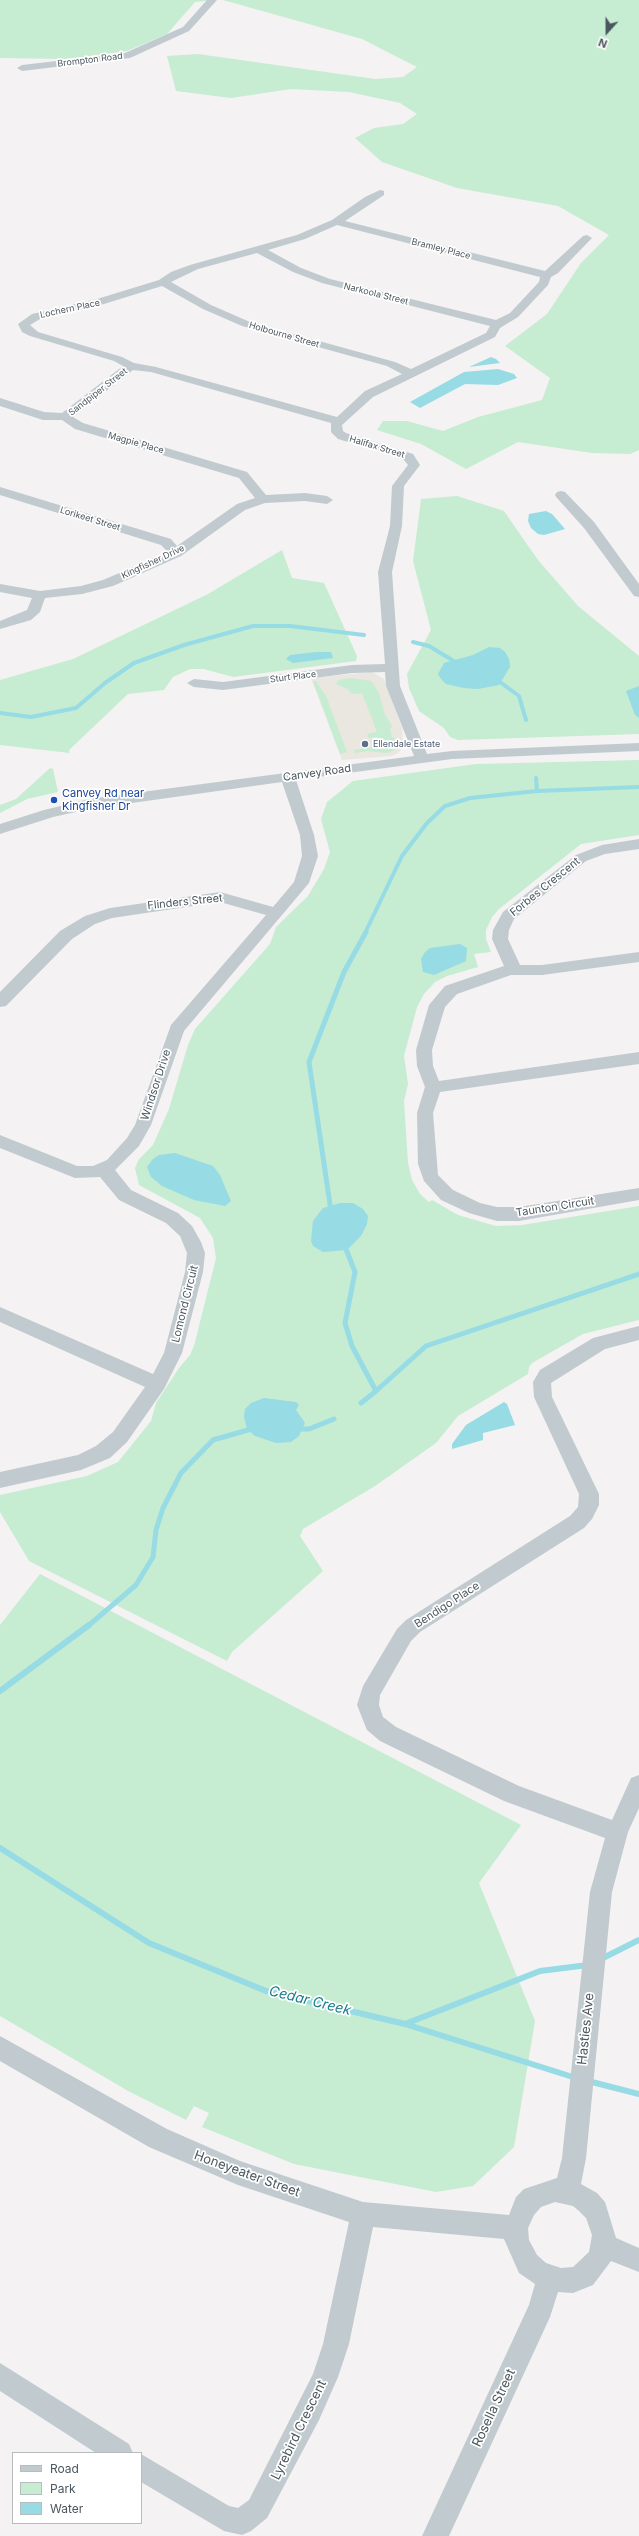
<!DOCTYPE html>
<html>
<head>
<meta charset="utf-8">
<style>
	body { margin:0 }
	#map { position:relative; width:639px; height:2536px; overflow:hidden; background:#f4f2f2; font-family:Inter,sans-serif }
	canvas { display:block }
	.legend { position:absolute; left:12px; top:2452px; width:130px; height:72px; box-sizing:border-box; background:#fff; border:1px solid #b7bcbf; margin:0; padding:5px 7px; list-style:none; font-size:12px; color:#4b575e }
	.legend li { display:flex; align-items:center; gap:8px; height:20px }
	.legend b { width:20px; border:1px solid #b7bcbf }
	.north { position:absolute; left:587px; top:12px; width:40px; height:40px; -webkit-text-stroke:3px #fff; paint-order:stroke; rotate:201deg; font-size:11px; font-weight:700; line-height:16px; text-align:center; color:#4b575e }
	.north::after { content:''; display:block; margin:auto; width:14px; height:18px; background:#4b575e; clip-path:polygon(50% 0,100% 100%,50% 72%,0 100%) }
</style>
</head>
<body>
<div id="map">
<canvas width="639" height="2536"></canvas>
<ul class="legend">
<li><b style="height:5px;background:#c1cacf"></b>Road</li>
<li><b style="height:11px;background:#c6ecd2"></b>Park</li>
<li><b style="height:11px;background:#97dbe5"></b>Water</li>
</ul>
<div class="north">N</div>
</div>
<script>
const g = document.querySelector('canvas').getContext('2d');
g.lineJoin = 'round';
function paint(path, color) { g.fillStyle = color; g.fill(path, 'evenodd'); }
const toPath = rows => new Path2D(rows.map(r => 'M' + r).join(''));
function trace(path, color, width, dash) { g.strokeStyle = color; g.lineWidth = width; g.lineCap = dash ? 'butt' : 'round'; g.setLineDash(dash || []); g.stroke(path); }
function drawText(font, color, halo, rows, align = 'center') {
  g.font = font + ' Inter,sans-serif'; g.lineWidth = 3.5; g.setLineDash([]); g.textBaseline = 'middle'; g.strokeStyle = halo; g.fillStyle = color; for (const [text, x, y, turn = 0] of rows) {
    g.save(); g.translate(x, y); g.rotate((+turn || 0) * Math.PI / 180); g.textAlign = isNaN(turn) ? turn : align; if (halo) g.strokeText(text, 0, 0); g.fillText(text, 0, 0); g.restore();
  }
}
const commercial = toPath([
	[372,672,384,679,402,728,403,747,398,753,391,756,342,760,311,678]
]);
const green = toPath([
	[0,0,216,0,195,2,167,34,127,51,66,59,0,58],
	[223,0,639,0,639,450,630,454,592,453,518,442,466,469,421,444,377,430,383,421,407,421,443,431,478,417,542,400,550,378,505,346,547,314,581,263,609,235,558,206,457,188,382,162,355,138,374,128,403,124,417,114,400,103,349,92,291,89,231,98,176,91,167,56,198,54,375,79,403,77,417,67,362,39],
	[457,496,504,511,538,560,578,606,639,656,639,734,458,740,450,737,444,728,419,711,409,688,407,674,431,630,413,561,421,499],
	[282,550,292,578,324,583,357,656,356,661,233,677,204,669,190,669,173,677,164,690,128,694,69,750,70,753,0,745,0,680,73,659,208,594],
	[350,678,371,681,379,693,385,715,392,726,390,730,392,737,397,740,397,747,393,751,386,753,368,751,355,753,354,750,380,746,377,737,369,738,367,734,377,732,362,693,352,694,348,689,336,684,339,680],
	[313,681,316,681,326,696,347,752,340,754],
	[639,760,639,835,581,844,499,909,492,917,486,930,486,939,491,952,474,954,478,967,447,976,435,982,424,994,417,1007,404,1056,408,1084,404,1101,408,1163,412,1180,420,1194,429,1202,432,1200,458,1215,496,1226,522,1225,639,1206,639,1320,583,1334,532,1363,529,1367,528,1374,458,1416,436,1443,375,1486,303,1529,300,1536,323,1571,232,1652,227,1661,29,1561,0,1512,0,1495,87,1476,118,1462,151,1421,156,1403,179,1368,190,1355,194,1346,216,1258,213,1238,200,1218,139,1185,135,1168,139,1159,153,1145,169,1109,188,1045,195,1029,270,944,276,927,308,896,324,869,330,852,321,819,327,802,353,781,476,764],
	[50,768,53,769,58,792,27,799,0,813,0,805,16,799],
	[40,1574,521,1825,479,1883,535,2021,514,2147,473,2186,436,2192,294,2164,202,2127,209,2113,194,2106,186,2120,130,2092,0,2016,0,1625]
]);
const water = toPath([
	[491,357,496,359,500,363,469,367],
	[498,369,514,374,517,378,498,385,465,384,420,408,410,402,464,372],
	[546,511,552,514,565,529,544,535,538,534,531,528,528,521,529,514],
	[489,647,500,648,505,652,509,659,510,667,499,685,478,689,464,688,446,684,441,679,438,674,444,663,473,655],
	[316,652,331,652,333,658,293,663,286,659,290,655],
	[639,686,639,718,635,715,626,691],
	[460,944,467,948,466,961,434,975,423,972,421,959,425,952,430,948],
	[175,1153,213,1166,220,1175,231,1201,225,1206,194,1200,162,1186,151,1177,147,1167,153,1159,159,1155],
	[340,1203,353,1203,363,1209,368,1216,367,1224,361,1236,347,1250,323,1252,313,1246,311,1241,313,1221,323,1208],
	[264,1398,296,1402,299,1405,296,1410,305,1423,299,1436,291,1442,276,1443,255,1436,247,1429,244,1417,245,1409,251,1403],
	[504,1402,507,1404,515,1425,483,1433,483,1440,452,1449,452,1444,466,1425]
]);
const streamFar2 = toPath([
	[413,642,429,646,457,663],
	[496,679,519,696,526,720],
	[0,713,31,717,76,708,105,683,134,663,184,645,253,626,290,626,364,635],
	[537,791,639,787],
	[365,933,402,856,427,823,445,806,470,798,537,791,536,778]
]);
const streamFar1 = toPath([
	[331,1211,309,1062,344,972,366,932],
	[344,1244,355,1272,345,1323,352,1346,376,1391,361,1403],
	[376,1391,426,1346,639,1274],
	[297,1429,309,1429,334,1419],
	[88,1626,136,1585,153,1557,156,1530,163,1508,181,1473,213,1440,255,1428]
]);
const stream = toPath([
	[0,1691,89,1625],
	[0,1848,149,1943,266,1991,405,2024,540,1971,588,1965],
	[601,1959,639,1940],
	[405,2024,576,2078],
	[588,2081,639,2094]
]);
const minor = toPath([
	[207,0,217,0,189,31,130,58,22,71,17,68,22,65,125,53,183,27,207,0],
	[380,190,384,191,384,195,345,221,545,271,583,236,587,235,592,238,558,273,551,277,548,285,518,317,500,328,495,337,373,397,342,425,343,431,346,433,413,454,420,465,404,486,402,526,392,572,400,686,427,754,452,751,639,743,639,751,452,759,296,780,314,835,318,856,309,883,184,1031,151,1125,139,1146,115,1170,131,1190,178,1213,192,1226,201,1242,205,1253,203,1272,182,1353,164,1389,127,1442,110,1458,81,1470,0,1488,0,1472,78,1455,96,1446,113,1432,145,1387,0,1322,0,1307,153,1374,164,1353,185,1272,187,1253,180,1236,166,1223,119,1200,100,1177,75,1178,0,1148,0,1135,77,1166,93,1166,107,1160,127,1138,135,1125,171,1025,266,915,220,902,112,918,95,924,72,939,6,1006,0,1007,0,992,60,931,85,916,110,908,220,892,273,907,294,882,302,856,300,835,282,782,89,809,53,817,0,834,0,824,44,810,89,799,414,756,386,686,385,672,352,673,223,690,194,687,187,683,194,679,223,682,352,665,385,664,378,572,390,526,392,486,408,465,404,460,398,457,338,439,331,432,331,423,151,372,133,370,73,417,83,423,247,472,266,495,305,493,327,496,333,500,327,504,305,501,265,503,245,510,181,556,113,586,82,594,45,598,40,612,31,620,0,629,0,621,27,610,32,598,0,592,0,584,40,591,81,586,103,580,168,552,161,545,0,495,0,487,171,539,177,546,237,504,255,498,239,478,75,429,62,420,43,420,0,406,0,398,44,412,62,413,123,366,114,361,30,336,22,332,18,324,32,314,97,299,159,280,171,272,190,265,297,235,332,220,365,197,380,190],
	[337,225,540,277,539,282,510,313,496,320,330,279,301,268,268,250,305,239,337,225],
	[257,253,293,272,322,283,490,326,486,333,411,369,395,362,250,322,211,305,171,282,198,269,257,253],
	[162,286,203,309,242,326,387,366,402,374,365,391,337,417,156,367,134,363,122,357,38,332,30,325,40,319,104,304,162,286],
	[561,491,565,492,594,522,639,584,639,597,634,596,584,528,557,498,555,495,557,492,561,491],
	[639,839,639,849,605,854,586,861,514,919,509,930,508,939,520,965,542,965,639,952,639,962,542,975,511,975,457,994,445,1007,432,1050,433,1066,439,1081,639,1052,639,1064,440,1092,433,1113,438,1175,453,1190,480,1203,497,1207,519,1207,639,1188,639,1200,519,1221,497,1221,469,1213,441,1200,424,1181,418,1164,417,1113,425,1087,417,1066,416,1050,429,1005,445,986,504,966,492,939,493,930,503,912,576,855,602,845,639,839],
	[639,1326,639,1340,605,1349,551,1383,552,1397,599,1494,599,1505,592,1519,584,1528,420,1632,411,1641,380,1695,379,1705,383,1717,396,1727,519,1786,612,1820,631,1778,639,1775,639,1808,628,1832,612,1892,586,2158,581,2184,597,2193,605,2202,616,2238,639,2248,639,2272,611,2261,593,2285,573,2293,558,2292,550,2317,449,2536,422,2536,529,2305,535,2284,519,2273,504,2239,373,2227,349,2344,338,2377,319,2420,267,2518,251,2531,242,2535,224,2531,141,2482,141,2454,229,2506,238,2508,249,2500,313,2374,323,2344,349,2222,238,2185,149,2147,0,2061,0,2036,167,2129,240,2161,363,2202,509,2215,516,2197,524,2189,557,2178,562,2158,590,1892,605,1838,504,1801,380,1741,367,1730,357,1705,363,1686,397,1629,406,1620,570,1516,578,1507,579,1494,534,1397,533,1382,540,1370,593,1338,639,1326],
	[555,2202,573,2206,579,2211,586,2218,592,2235,589,2252,573,2267,561,2268,546,2263,537,2255,529,2240,528,2228,534,2215,541,2207,555,2202],
	[0,2363,129,2444,133,2453,96,2453,0,2391,0,2363]
]);
const markers = [
	[365,744,4,"#5c6f8a"],
	[54,800,4,"#1a4fb4"]
];
const farStreetnames = [
	["Brompton Road",90,60,-7],
	["Bramley Place",441,249,14],
	["Narkoola Street",376,294,14],
	["Lochern Place",70,309,-12],
	["Holbourne Street",284,335,16],
	["Sandpiper Street",98,392,-38],
	["Magpie Place",136,443,16],
	["Halifax Street",377,447,17],
	["Lorikeet Street",90,519,17],
	["Kingfisher Drive",153,562,-25],
	["Sturt Place",293,677,-7]
];
const farServicenames = [
	["Ellendale Estate",373,744]
];
const streetNames = [
	["Canvey Road",317,773,-8],
	["Forbes Crescent",545,887,-39],
	["Flinders Street",185,902,-6],
	["Windsor Drive",156,1085,-72],
	["Taunton Circuit",555,1207,-9],
	["Lomond Circuit",185,1304,-76],
	["Bendigo Place",447,1605,-33]
];
const transitNames = [
	["Canvey Rd near",62,794],
	["Kingfisher Dr",62,807]
];
const nearStreetnames = [
	["Hasties Ave",586,2029,-84],
	["Honeyeater Street",247,2174,20],
	["Rosella Street",494,2408,-65],
	["Lyrebird Crescent",299,2430,-64]
];
const nearWaternames = [
	["Cedar Creek",310,2001,14]
];
paint(commercial, '#e9e7e0');
paint(green, '#c6ecd2');
paint(water, '#97dbe5');
trace(streamFar2, '#97dbe5', 4);
trace(streamFar1, '#97dbe5', 5);
trace(stream, '#97dbe5', 6);
paint(minor, '#c1cacf');
for (const [x, y, r, color] of markers) { const dot = new Path2D(); dot.arc(x, y, r, 0, 2 * Math.PI); g.fillStyle = color; g.fill(dot); trace(dot, '#fff', 1.5); }
drawText('9px', '#4b575e', '#fff', farStreetnames);
drawText('9px', '#4e5e75', '#fff', farServicenames, 'left');
drawText('11px', '#4b575e', '#fff', streetNames);
drawText('11px', '#164399', '#fff', transitNames, 'left');
drawText('13px', '#4b575e', '#fff', nearStreetnames);
drawText('italic 14px', '#197d8c', '#fff', nearWaternames);
</script>
</body>
</html>
